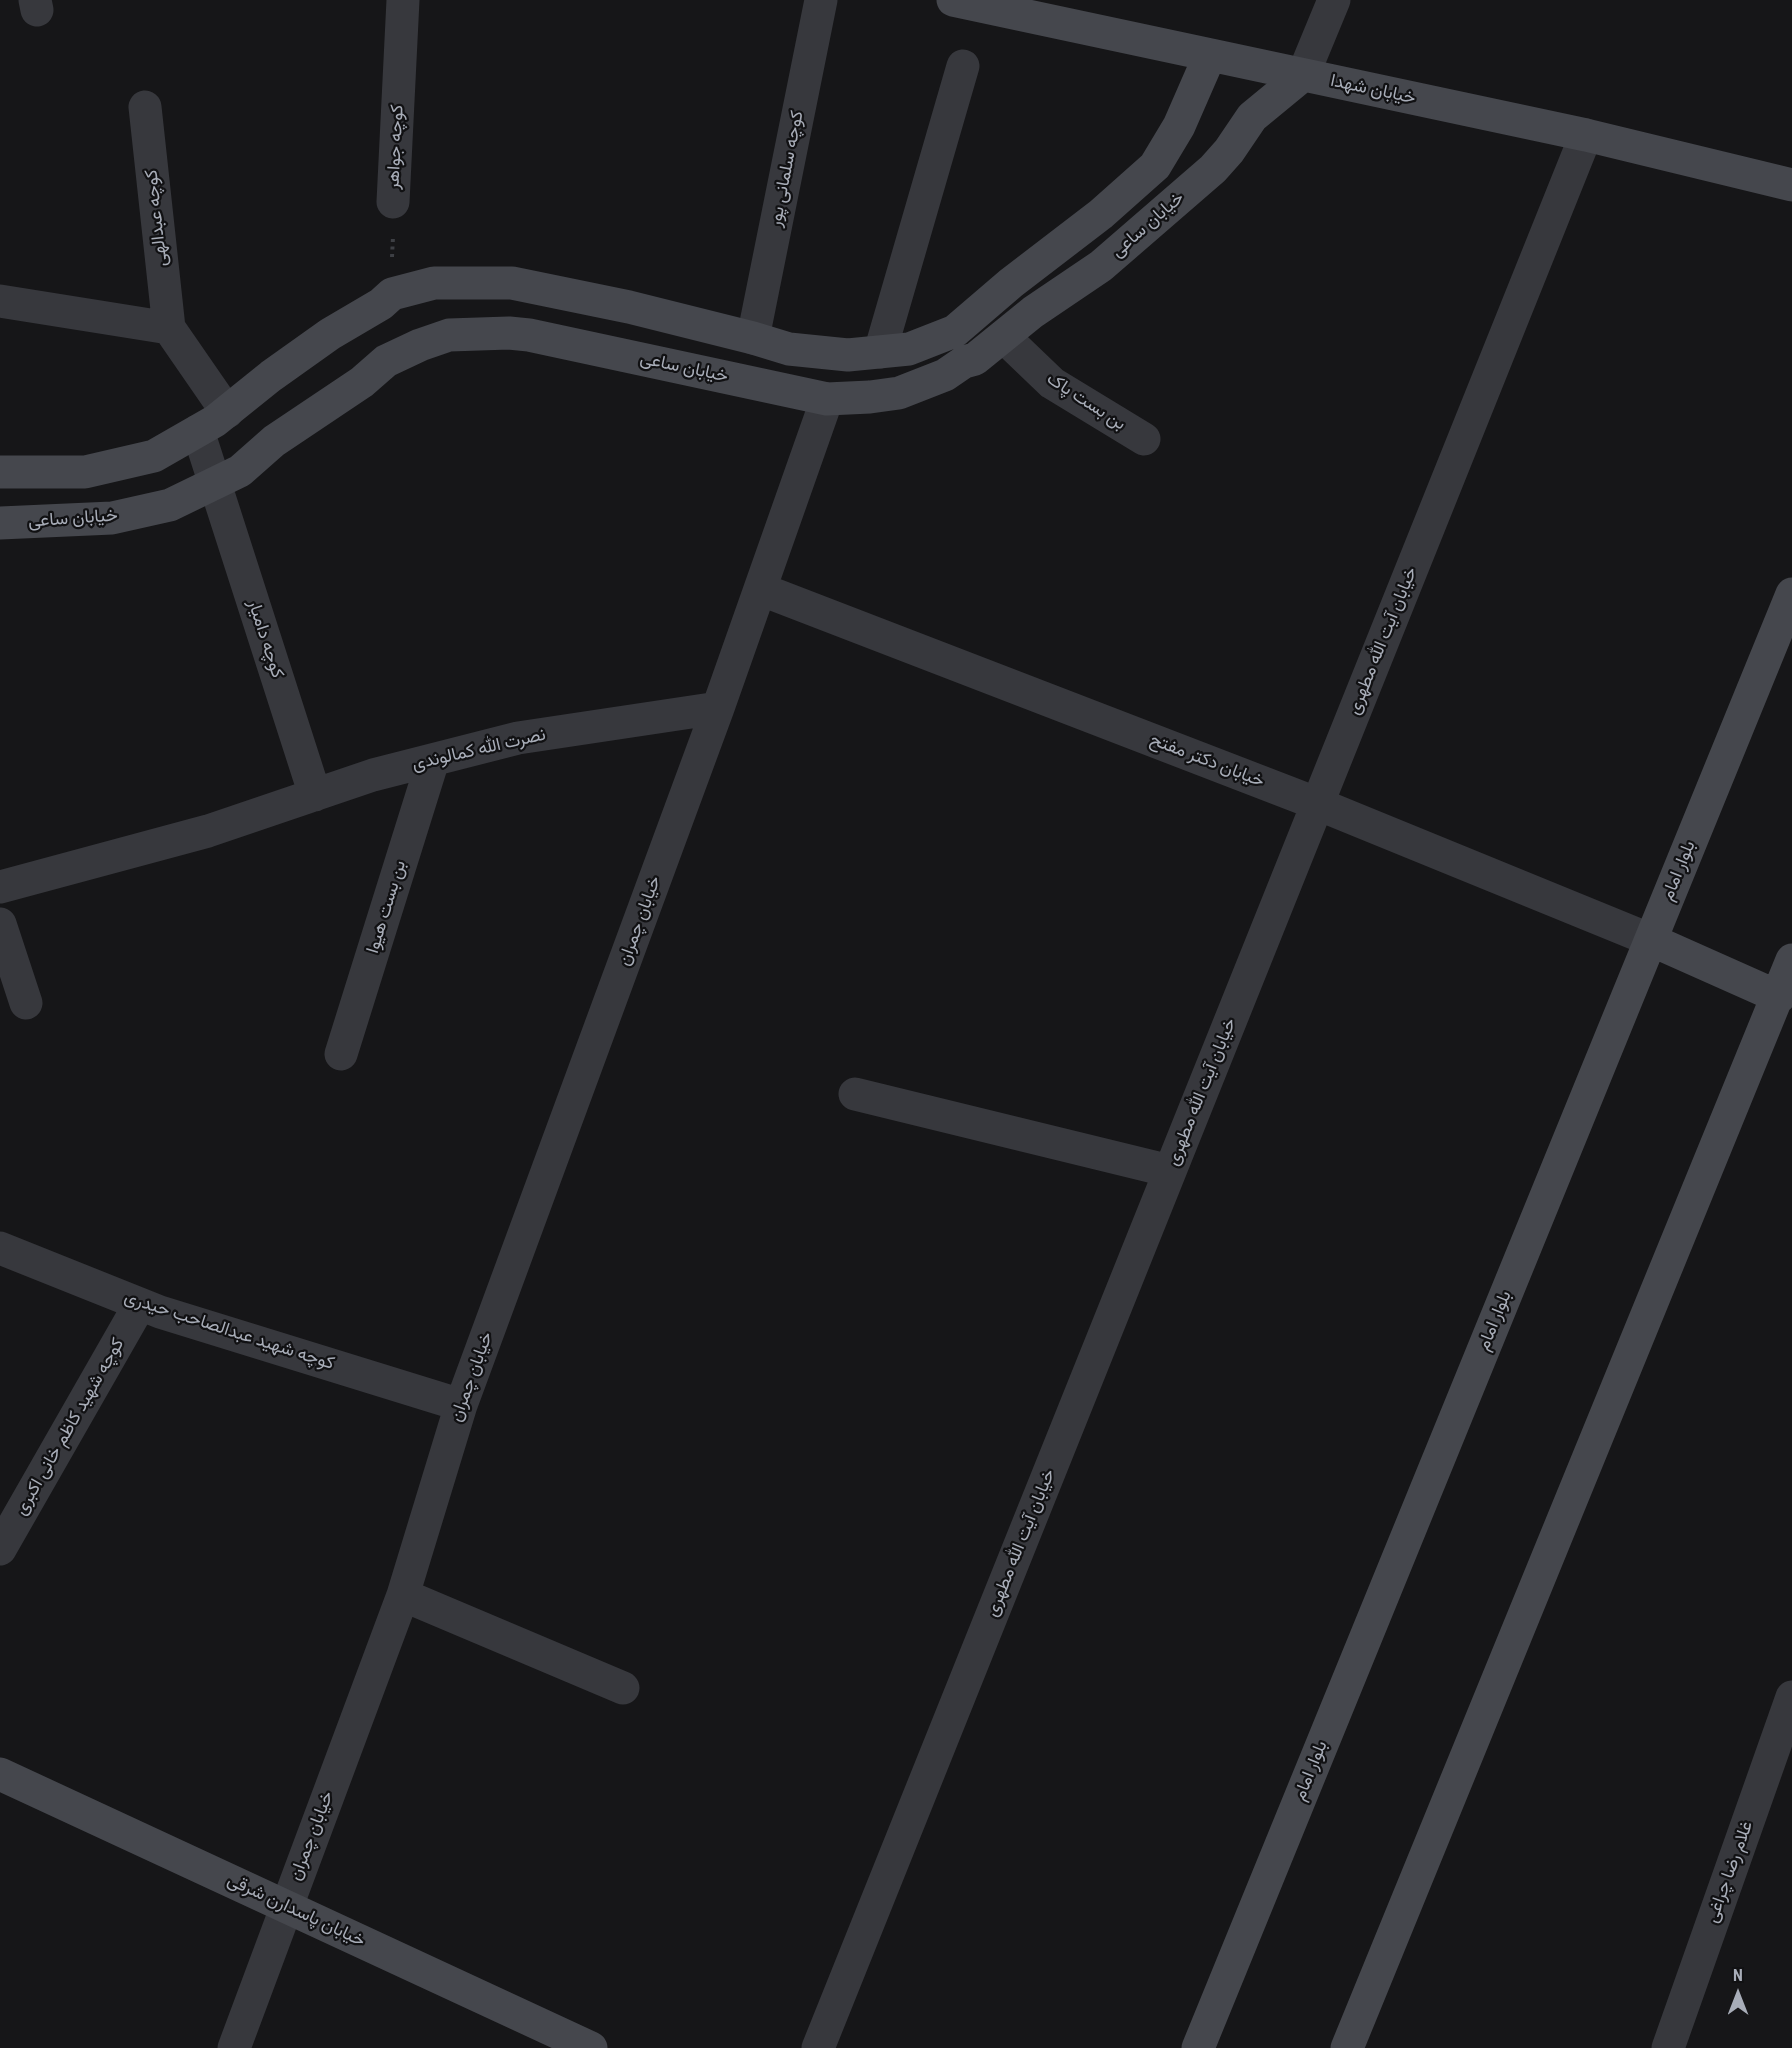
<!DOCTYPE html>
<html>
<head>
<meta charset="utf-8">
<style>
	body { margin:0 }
	#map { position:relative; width:1792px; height:2048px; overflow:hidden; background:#161618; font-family:"Roboto Condensed",sans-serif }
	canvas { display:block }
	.north { position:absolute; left:1708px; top:1964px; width:60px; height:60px; -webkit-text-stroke:4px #111113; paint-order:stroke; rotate:0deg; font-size:16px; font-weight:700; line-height:24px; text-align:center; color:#a8adb8 }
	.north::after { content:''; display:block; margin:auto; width:21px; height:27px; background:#a8adb8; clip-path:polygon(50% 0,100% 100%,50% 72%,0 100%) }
</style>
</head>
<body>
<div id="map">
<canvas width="1792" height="2048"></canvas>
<div class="north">N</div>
</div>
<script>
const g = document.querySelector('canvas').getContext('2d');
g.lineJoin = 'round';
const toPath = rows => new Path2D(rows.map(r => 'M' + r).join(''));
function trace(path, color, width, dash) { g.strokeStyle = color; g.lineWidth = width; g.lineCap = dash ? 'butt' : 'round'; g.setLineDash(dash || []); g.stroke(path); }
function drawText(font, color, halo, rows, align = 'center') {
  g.font = font + ' "Roboto Condensed",Vazirmatn,sans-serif'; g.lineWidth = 4.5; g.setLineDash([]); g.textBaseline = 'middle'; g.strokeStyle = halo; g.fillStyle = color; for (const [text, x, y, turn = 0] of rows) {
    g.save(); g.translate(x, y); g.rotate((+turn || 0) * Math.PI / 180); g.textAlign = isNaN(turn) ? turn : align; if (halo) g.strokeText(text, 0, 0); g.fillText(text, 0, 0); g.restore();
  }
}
const path = toPath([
	[392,257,393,237]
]);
const street = toPath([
	[35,0,37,10],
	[1303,75,1334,0],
	[145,107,169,328],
	[393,202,403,0],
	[0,301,169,328,227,412],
	[1004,337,1052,383,1144,439],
	[753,338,821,0],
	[880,352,963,66],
	[198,431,315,795],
	[760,589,1318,804,1651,940],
	[0,887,208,831,373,775,518,738,718,708,827,399],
	[0,924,26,1003],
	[341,1054,433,760],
	[855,1094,1170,1171],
	[0,1248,160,1312,461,1405],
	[0,1549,140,1304],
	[403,1595,623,1688],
	[234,2048,403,1595,461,1405,718,708],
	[818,2048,1586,135],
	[1668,2048,1792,1697]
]);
const secondary = toPath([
	[953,0,1586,135,1792,185],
	[0,472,85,472,154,456,215,421,271,376,330,334,381,304,392,294,434,283,512,283,629,307,753,338,789,349,848,355,909,349,955,331,1011,283,1101,214,1155,166,1179,126,1210,55],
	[0,523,112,518,170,505,240,471,274,441,362,382,386,361,420,345,449,335,509,333,529,335,827,399,870,397,899,393,945,375,964,362,975,359,1033,312,1101,266,1213,169,1229,151,1252,117,1303,75],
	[1651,940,1779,997],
	[0,1774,591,2048],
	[1198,2048,1792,594],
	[1347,2048,1792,960]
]);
const streetNames = [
	["خیابان شهدا",1373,90,12],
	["کوچه جواهر",396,147,-87],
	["کوچه سلمانی پور",787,169,-79],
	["کوچه عبدالهی",157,218,-96],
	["خیابان ساعی",1148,225,-41],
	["خیابان ساعی",684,368,12],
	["بن بست پاک",1086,402,33],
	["خیابان ساعی",73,519,-4],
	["کوچه دامیار",265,639,72],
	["خیابان آیت الله مطهری",1383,641,-68],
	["نصرت الله کمالوندی",479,750,-13],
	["خیابان دکتر مفتح",1207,761,21],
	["بلوار امام",1679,871,-68],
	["بن بست هیوا",387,907,-73],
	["خیابان چمران",640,921,-70],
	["خیابان آیت الله مطهری",1202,1092,-68],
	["بلوار امام",1495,1321,-68],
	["کوچه شهید عبدالصاحب حیدری",229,1331,18],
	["خیابان چمران",472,1377,-70],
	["کوچه شهید کاظم خانی اکبری",70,1427,-60],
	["خیابان آیت الله مطهری",1021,1543,-68],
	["بلوار امام",1311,1771,-68],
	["خیابان چمران",312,1836,-69],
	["غلام رضا چراغی",1730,1872,-70],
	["خیابان پاسدارن شرقی",296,1911,25]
];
trace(path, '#3d3f44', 4, [3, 4.5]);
trace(street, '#37383d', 33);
trace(secondary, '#45474d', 33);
drawText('18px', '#a8adb8', '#111113', streetNames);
</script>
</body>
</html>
